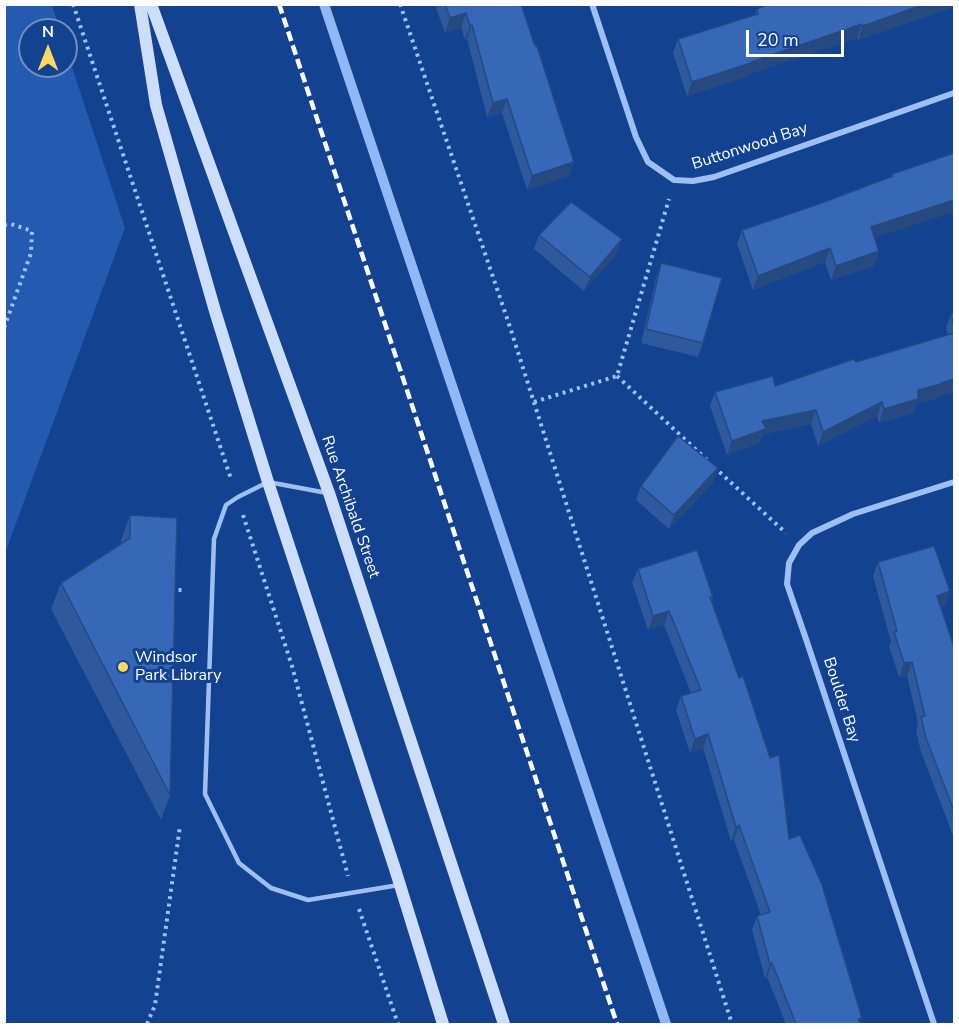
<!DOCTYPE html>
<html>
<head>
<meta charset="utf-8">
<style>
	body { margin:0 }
	#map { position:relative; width:959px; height:1029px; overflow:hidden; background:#124290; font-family:"Nunito Sans",sans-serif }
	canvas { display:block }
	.frame { position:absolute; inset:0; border:6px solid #fff; pointer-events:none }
	.north { position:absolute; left:18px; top:18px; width:60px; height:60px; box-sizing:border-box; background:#124290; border:2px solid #718ebc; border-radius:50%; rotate:0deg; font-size:16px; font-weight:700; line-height:24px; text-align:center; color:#fff }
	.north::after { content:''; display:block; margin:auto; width:21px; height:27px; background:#ffda5e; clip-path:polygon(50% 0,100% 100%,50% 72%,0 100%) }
	.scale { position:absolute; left:746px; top:30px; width:98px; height:27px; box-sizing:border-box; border:3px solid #fff; border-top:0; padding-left:8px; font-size:18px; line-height:21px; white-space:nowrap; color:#fff; -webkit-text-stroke:4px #124290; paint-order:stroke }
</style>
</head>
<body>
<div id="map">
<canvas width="959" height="1029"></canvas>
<div class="frame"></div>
<div class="north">N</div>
<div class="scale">20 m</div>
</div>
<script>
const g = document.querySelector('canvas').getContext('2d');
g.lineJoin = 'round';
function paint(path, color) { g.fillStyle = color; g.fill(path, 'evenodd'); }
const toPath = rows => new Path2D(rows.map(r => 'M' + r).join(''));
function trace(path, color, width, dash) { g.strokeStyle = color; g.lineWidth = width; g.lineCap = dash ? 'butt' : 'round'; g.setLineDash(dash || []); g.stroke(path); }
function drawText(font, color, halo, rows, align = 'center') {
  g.font = font + ' "Nunito Sans",sans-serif'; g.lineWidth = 6; g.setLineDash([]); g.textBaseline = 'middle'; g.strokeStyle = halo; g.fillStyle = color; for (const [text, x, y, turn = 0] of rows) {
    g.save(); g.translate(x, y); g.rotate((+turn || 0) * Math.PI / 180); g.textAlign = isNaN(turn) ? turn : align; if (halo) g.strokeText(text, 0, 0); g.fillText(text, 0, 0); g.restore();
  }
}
const green = toPath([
	[5,4,52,5,60,30,30,30,30,66,66,66,66,49,125,228,5,553]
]);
const stream = toPath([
	[324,4,666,1024]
]);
const path = toPath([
	[73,4,231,479],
	[400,4,509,324,732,1024],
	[4,225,11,224,32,231,31,253,4,328],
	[617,376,707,460],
	[534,402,617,376,669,199],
	[714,467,786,533],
	[243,515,292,666,348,876],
	[171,590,182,590],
	[359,909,398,1024],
	[147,1024,155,1005,180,826]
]);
const lane = toPath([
	[327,493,268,482,238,497,226,505,214,539,205,794,239,863,271,888,308,900,399,885]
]);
const street = toPath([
	[592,4,636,137,648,162,674,180,693,181,714,177,954,93],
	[934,1024,806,639,787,584,789,563,799,545,812,533,853,514,954,482]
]);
const secondary = toPath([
	[140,4,156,105,215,311,268,482,395,869,443,1024],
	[151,4,329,493,504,1024]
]);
const rail = toPath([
	[279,4,617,1024]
]);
const wall = toPath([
	[438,4,521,4,574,162,569,176,527,190,502,113,487,117,467,39,465,40,461,27,445,33,436,8],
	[954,4,954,7,858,40,857,38,747,75,746,77,687,96,673,53,678,39,754,15,757,9],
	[954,153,874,239,879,251,874,266,831,280,825,262,753,290,737,244,742,230,816,205,891,177,892,174],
	[539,235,617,253,584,291,534,249],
	[661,263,703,343,698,357,641,343,656,278],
	[954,313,954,392,937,397,936,399,917,403,913,413,879,423,877,416,818,446,811,424,764,434,760,443,727,455,710,406,715,392,775,386,948,335,946,328,951,314],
	[713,483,669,529,636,500,641,486],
	[130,515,170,795,161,820,51,609,61,583,121,544,121,540],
	[878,562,950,591,945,605,941,607,954,647,954,838,921,752,916,731,918,723,907,676,899,677,889,646,891,642,873,576],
	[638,569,713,597,712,601,789,839,861,1024,786,1024,767,977,765,978,752,930,757,916,761,915,734,840,731,841,703,748,690,753,676,710,681,696,691,693,664,625,648,630,632,583]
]);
const shadedWall = toPath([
	[925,4,954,4,954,7,858,40,863,26],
	[466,13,461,27,445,33,450,18],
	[862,24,857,38,747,75,746,77,687,96,692,82],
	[472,25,467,39,465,40,470,26],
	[507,99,502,113,487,117,493,103],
	[574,162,569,176,527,190,532,176],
	[954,200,954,212,866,241,871,227],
	[622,239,617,253,584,291,590,277],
	[830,248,825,262,753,290,758,276],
	[879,251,874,266,831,280,836,266],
	[954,379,954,392,937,397,936,399,917,403,913,413,879,423,884,409,918,390],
	[882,402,877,416,818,446,823,432],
	[816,410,811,424,764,434,760,443,727,455,732,441,762,421],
	[718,468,713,483,669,529,674,515],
	[950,591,945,605,932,610,937,596],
	[669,611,664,625,648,630,653,616],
	[912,662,907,676,899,677,904,663],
	[708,734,703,748,690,753,695,739],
	[739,825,734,840,731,841,736,827],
	[772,963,767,977,765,978,770,964]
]);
const building = toPath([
	[445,4,521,4,535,46,537,46,574,162,532,176,507,99,493,103,472,25,470,26,466,13,450,18,445,4],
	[769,4,925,4,863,26,862,24,751,62,751,63,692,82,678,39,758,14,757,9,769,4],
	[954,153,954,200,871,227,879,251,836,266,830,248,758,276,742,230,816,205,893,176,892,174,954,153],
	[571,202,622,239,590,277,539,235,571,202],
	[661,263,722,278,703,343,646,329,661,263],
	[954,313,954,327,951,314,954,313],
	[954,333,954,379,941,383,941,384,918,390,918,399,884,409,882,402,823,432,816,410,762,421,766,429,732,441,715,392,773,376,775,386,854,359,856,362,954,333],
	[678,436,718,468,674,515,641,486,678,436],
	[130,515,177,518,170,795,61,583,130,538,130,515],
	[934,546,950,591,937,596,954,647,954,811,926,738,921,717,925,716,912,662,904,663,894,632,897,631,878,562,934,546],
	[697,550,713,597,710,597,739,678,743,676,770,758,779,755,789,839,800,835,822,885,862,1018,858,1019,861,1024,796,1024,772,963,770,964,757,916,770,912,739,825,736,827,708,734,695,739,681,696,701,690,669,611,653,616,638,569,697,550]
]);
const markers = [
	[123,667,6,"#ffda5e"]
];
const streetNames = [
	["Buttonwood Bay",750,147,-18],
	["Rue Archibald Street",350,507,71],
	["Boulder Bay",841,700,72]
];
const poiNames = [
	["Windsor",135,658],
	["Park Library",135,676]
];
paint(green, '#245aaf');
trace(stream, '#8fb8f5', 10);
trace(path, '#9ebff2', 4, [3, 4.5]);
trace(lane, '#9ebff2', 4.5);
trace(street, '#9ebff2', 6);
trace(secondary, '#ccdefc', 12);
trace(rail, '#fff', 4.5, [10, 4.5]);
paint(wall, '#2e599d');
paint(shadedWall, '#264980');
paint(building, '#3668b7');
trace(building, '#264980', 1.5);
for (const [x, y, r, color] of markers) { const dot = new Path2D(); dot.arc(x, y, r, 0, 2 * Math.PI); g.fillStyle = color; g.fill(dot); trace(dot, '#124290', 2); }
drawText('16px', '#fff', '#124290', streetNames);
drawText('16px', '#fff', '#124290', poiNames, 'left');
</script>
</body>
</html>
